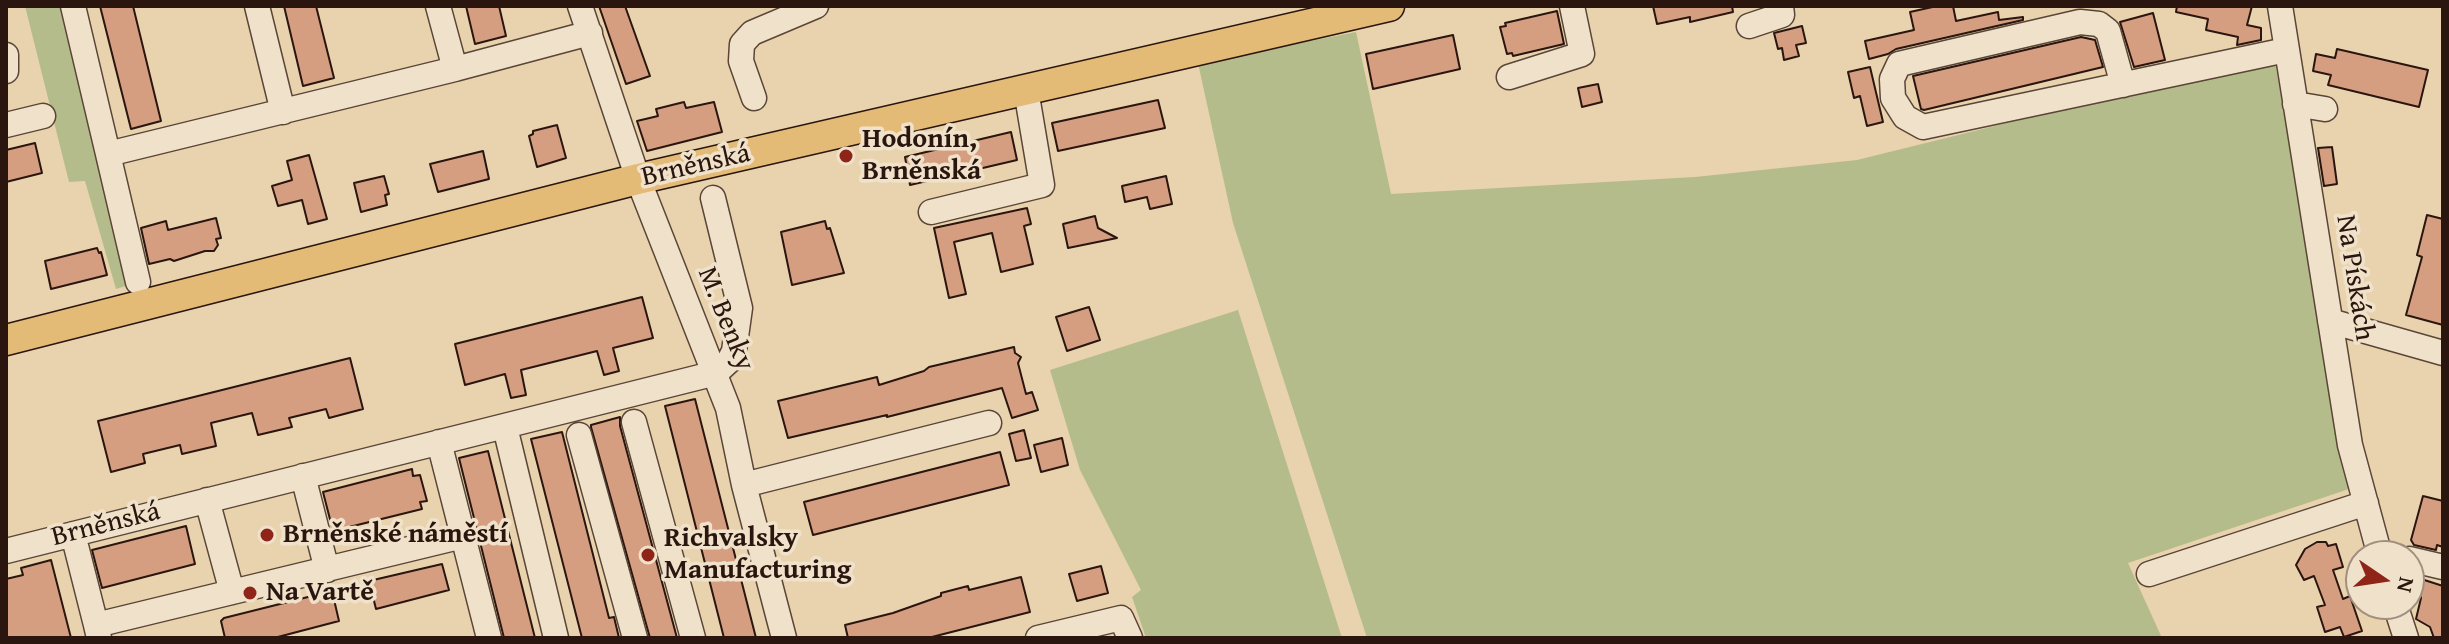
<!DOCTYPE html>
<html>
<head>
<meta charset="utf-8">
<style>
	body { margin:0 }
	#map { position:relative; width:2449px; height:644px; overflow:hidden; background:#e8d3ae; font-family:"Gentium Book Plus",serif }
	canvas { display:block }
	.frame { position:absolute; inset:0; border:8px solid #2a160f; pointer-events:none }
	.north { position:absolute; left:2345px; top:540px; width:80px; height:80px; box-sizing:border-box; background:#f0e2ca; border:2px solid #a1907f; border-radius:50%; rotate:103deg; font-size:22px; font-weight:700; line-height:32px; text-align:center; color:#2a160f }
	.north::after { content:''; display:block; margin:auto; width:28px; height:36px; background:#8f2418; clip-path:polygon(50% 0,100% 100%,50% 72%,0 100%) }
</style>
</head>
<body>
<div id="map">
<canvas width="2449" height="644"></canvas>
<div class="frame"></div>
<div class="north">N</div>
</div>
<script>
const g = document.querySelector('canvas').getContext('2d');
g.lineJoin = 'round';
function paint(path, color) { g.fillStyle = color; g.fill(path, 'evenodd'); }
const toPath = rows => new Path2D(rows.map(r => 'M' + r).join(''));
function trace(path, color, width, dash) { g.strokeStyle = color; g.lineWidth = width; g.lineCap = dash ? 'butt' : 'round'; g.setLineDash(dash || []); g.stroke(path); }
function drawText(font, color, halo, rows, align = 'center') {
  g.font = font + ' "Gentium Book Plus",serif'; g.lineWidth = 7; g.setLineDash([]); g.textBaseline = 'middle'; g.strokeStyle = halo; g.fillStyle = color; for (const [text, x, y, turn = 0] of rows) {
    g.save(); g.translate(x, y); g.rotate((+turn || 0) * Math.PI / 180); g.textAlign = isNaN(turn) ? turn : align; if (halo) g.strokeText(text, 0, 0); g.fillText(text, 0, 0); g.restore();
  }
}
const green = toPath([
	[25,6,64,6,135,283,116,289,85,181,69,182],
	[1356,32,1391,194,1695,177,1857,160,2274,57,2352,488,2128,563,2162,638,1367,638,1233,223,1198,63],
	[1238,310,1342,638,1146,638,1132,597,1141,590,1080,470,1050,370]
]);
const building = toPath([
	[100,6,133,6,161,121,131,129,100,6],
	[284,6,316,6,334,78,303,86,284,6],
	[466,6,499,6,506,36,475,44,466,6],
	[599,6,625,6,650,76,626,84,599,6],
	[1653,6,1732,6,1733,12,1690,22,1690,17,1657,24,1653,6],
	[1937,6,1953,6,1956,21,1998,12,1999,20,2023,17,2023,20,1896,49,1888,54,1869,59,1865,41,1914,30,1910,12,1937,6],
	[2177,6,2252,6,2247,25,2261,28,2261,40,2237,45,2238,37,2206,30,2208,19,2176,12,2177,6],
	[1557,11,1564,44,1513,56,1512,53,1507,54,1500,27,1506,26,1505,23,1557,11],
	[2153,13,2165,60,2134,67,2120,22,2153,13],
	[1802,26,1806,43,1796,45,1799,56,1784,60,1782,48,1778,49,1774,33,1802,26],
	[1453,35,1460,69,1373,89,1366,54,1453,35],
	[2081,37,2095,40,2103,67,1924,110,1921,109,1913,76,2081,37],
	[2337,49,2428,70,2419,107,2328,85,2331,75,2313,71,2316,54,2335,58,2337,49],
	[1870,67,1883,122,1867,126,1860,96,1854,98,1848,72,1870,67],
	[1598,84,1602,102,1582,107,1578,88,1598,84],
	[1158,100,1165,128,1058,151,1052,123,1158,100],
	[684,102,686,108,714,102,722,132,647,151,637,121,658,116,656,109,684,102],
	[557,125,566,158,537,167,529,136,533,134,533,131,557,125],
	[1011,132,1017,160,910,185,905,157,1011,132],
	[35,143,42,173,6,182,6,150,35,143],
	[2332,147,2337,184,2324,186,2318,148,2332,147],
	[483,151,489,179,438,192,430,164,483,151],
	[309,155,327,219,308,224,302,200,278,206,272,186,292,180,287,161,309,155],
	[384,176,389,194,385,195,387,205,361,212,354,183,384,176],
	[1166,176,1172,204,1150,209,1147,197,1125,202,1122,186,1166,176],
	[1027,208,1031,224,1024,226,1033,264,1001,272,992,233,954,242,966,294,949,298,934,228,1027,208],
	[2427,215,2443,219,2443,325,2406,315,2422,257,2417,255,2427,215],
	[1095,216,1098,228,1117,238,1068,248,1063,224,1095,216],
	[216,218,221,238,216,239,218,245,214,251,205,251,174,261,170,259,149,264,141,228,166,221,168,230,216,218],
	[825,221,827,229,830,228,844,273,792,285,781,232,825,221],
	[97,248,99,253,101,252,107,275,51,289,45,261,97,248],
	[642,297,653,338,613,348,619,371,604,375,597,351,521,370,526,395,511,398,505,374,465,385,455,344,642,297],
	[1089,307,1100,340,1067,351,1056,317,1089,307],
	[1014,347,1015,353,1021,357,1018,363,1026,394,1032,392,1038,410,1012,418,1002,388,887,417,887,415,788,438,778,401,877,377,879,385,924,371,929,367,1014,347],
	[350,358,363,409,329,418,326,409,289,418,292,427,258,435,252,413,211,423,216,446,182,454,180,445,143,454,145,463,111,472,98,421,350,358],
	[695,399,756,638,724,638,665,406,695,399],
	[620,417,620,426,677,638,650,638,591,427,591,425,620,417],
	[1024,430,1031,458,1016,461,1009,434,1024,430],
	[562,432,609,618,614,617,619,638,582,638,531,439,562,432],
	[1062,438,1068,465,1041,472,1034,445,1062,438],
	[488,451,535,638,504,638,459,458,488,451],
	[1000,452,1009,485,813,535,804,502,1000,452],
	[412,469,413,476,420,475,427,501,420,502,422,509,333,531,323,492,412,469],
	[2423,496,2443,501,2443,547,2437,545,2436,550,2414,545,2411,540,2423,496],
	[186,526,195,564,102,588,92,550,186,526],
	[2317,542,2326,542,2328,546,2336,544,2343,567,2333,570,2343,599,2350,596,2362,631,2344,637,2340,627,2325,632,2317,607,2325,605,2314,576,2304,580,2296,565,2305,549,2317,542],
	[51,560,71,638,6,638,6,579,23,575,21,568,51,560],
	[442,564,449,590,376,609,369,581,442,564],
	[1101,566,1108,593,1077,601,1069,574,1101,566],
	[1021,577,1030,612,928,638,848,638,845,625,893,613,941,596,941,593,968,586,969,590,1021,577],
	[2415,577,2443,586,2443,638,2434,638,2430,627,2416,619,2421,598,2415,577],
	[332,591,339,621,274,638,225,638,221,621,224,618,332,591]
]);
const minor = toPath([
	[73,6,108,154,455,69],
	[257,6,283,112],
	[438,6,455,69,590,33],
	[580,6,638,179,728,408,744,485,784,638],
	[2280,6,2350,445,2380,556],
	[1749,26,1782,15,1781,6],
	[6,55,6,71],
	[1509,77,1582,54,1572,6],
	[2123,85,2108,31,2099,24,2080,22,1899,64,1892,79,1893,98,1905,117,1923,127,2286,50],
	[754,98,741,61,742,44,752,33,816,6],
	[2295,104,2325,109],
	[6,125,43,116],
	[108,154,138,282],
	[931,212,1042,185,1026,90],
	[2330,321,2443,353],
	[634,422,693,638],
	[505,427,556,638],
	[579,435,635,638],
	[439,442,489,638],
	[303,476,327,570],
	[744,485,989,423],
	[207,500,232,592],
	[73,534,96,625],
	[6,551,716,373,729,361,734,351,740,308,713,198],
	[2409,559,2443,567],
	[2149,574,2366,503],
	[2395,604,2406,638],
	[99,638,96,625,463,536],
	[1038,638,1121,618,1130,638]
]);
const major = toPath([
	[6,340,638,179,1389,6]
]);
const markers = [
	[846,156,8,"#8f2418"],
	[267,535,8,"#8f2418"],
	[648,555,8,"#8f2418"],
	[250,593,8,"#8f2418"]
];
const poiNames = [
	["Hodonín,",862,140],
	["Brněnská",862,172],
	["Brněnské náměstí",283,535],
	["Richvalsky",664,539],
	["Manufacturing",664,571],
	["Na Vartě",266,593]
];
const streetNames = [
	["Brněnská",696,166,-13],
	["Na Pískách",2354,278,81],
	["M. Benky",725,319,68],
	["Brněnská",106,525,-14]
];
paint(green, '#b5bc8b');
paint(building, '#d59e81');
trace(building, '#2a160f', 2);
trace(minor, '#5a4537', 27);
trace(major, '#2a160f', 33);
trace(minor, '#f0e2ca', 24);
trace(major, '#e4ba77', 30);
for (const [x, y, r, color] of markers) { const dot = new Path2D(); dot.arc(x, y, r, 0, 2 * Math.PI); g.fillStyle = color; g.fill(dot); trace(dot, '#f0e2ca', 3); }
drawText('bold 28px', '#2a160f', '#f0e2ca', poiNames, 'left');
drawText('28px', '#2a160f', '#f0e2ca', streetNames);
</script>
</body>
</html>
